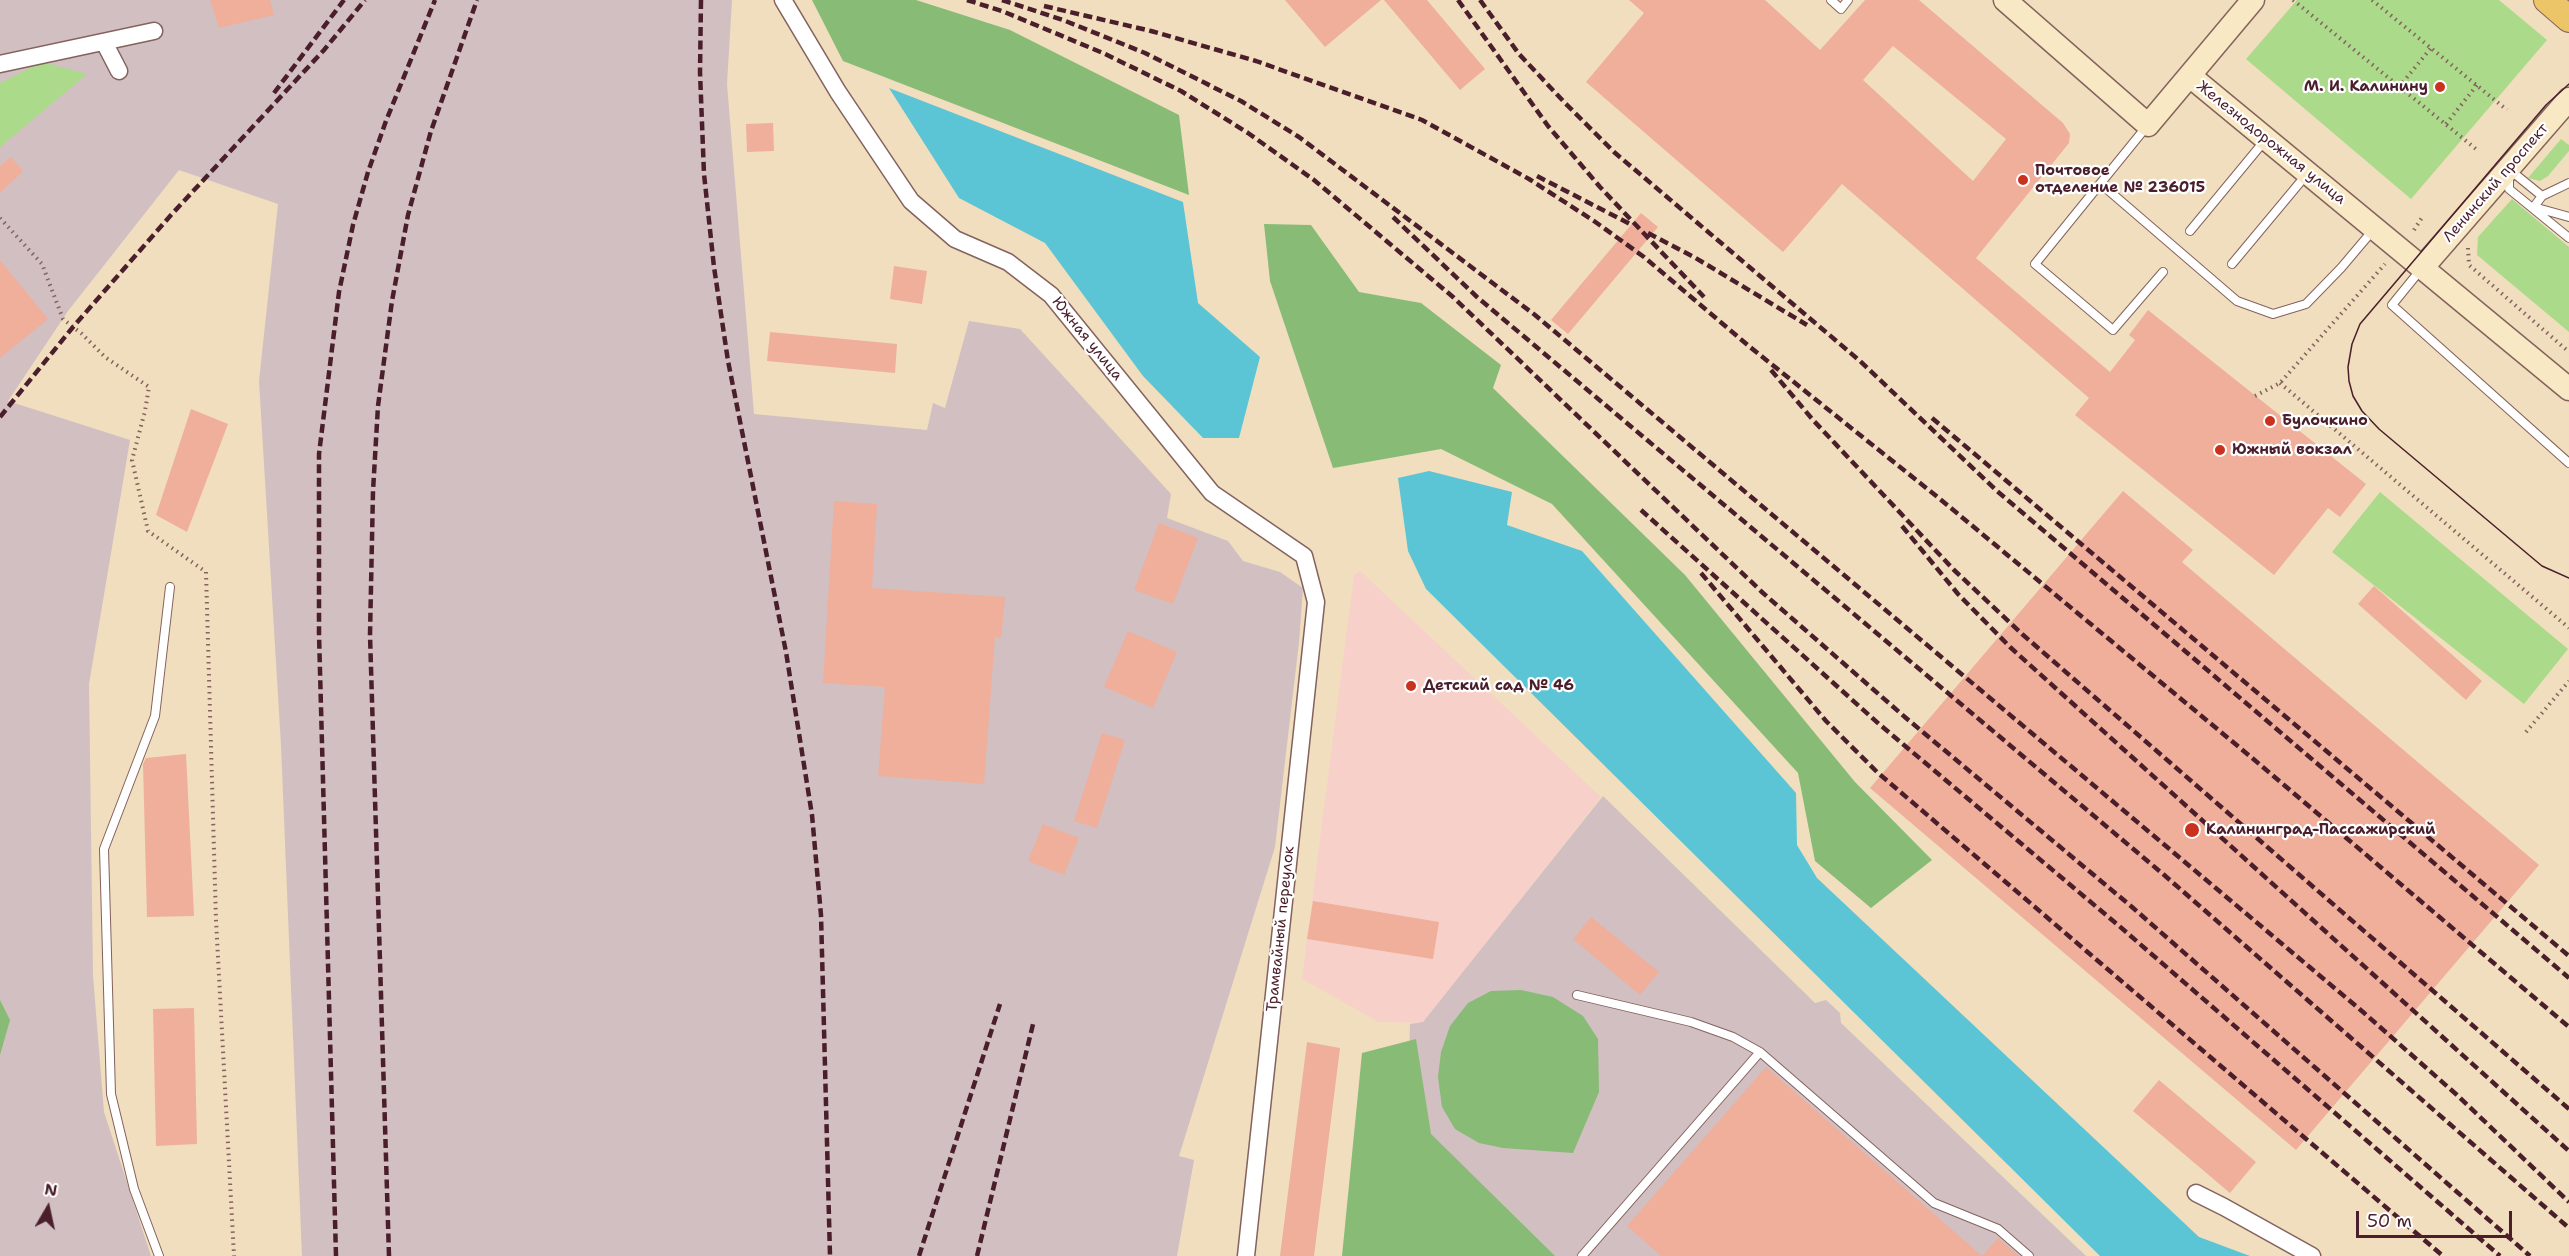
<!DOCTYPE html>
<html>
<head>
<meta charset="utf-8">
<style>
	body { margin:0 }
	#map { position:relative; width:2569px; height:1256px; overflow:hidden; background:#f0debe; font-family:"Shantell Sans",sans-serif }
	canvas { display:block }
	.north { position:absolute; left:18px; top:1178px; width:60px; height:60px; -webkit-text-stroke:4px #fff; paint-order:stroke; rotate:9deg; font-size:16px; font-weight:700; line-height:24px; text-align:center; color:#4a1f2b }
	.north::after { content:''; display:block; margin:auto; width:21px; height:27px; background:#4a1f2b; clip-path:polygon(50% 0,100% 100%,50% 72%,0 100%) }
	.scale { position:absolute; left:2356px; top:1211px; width:156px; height:27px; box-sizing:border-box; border:3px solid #4a1f2b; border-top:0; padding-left:8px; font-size:18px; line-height:21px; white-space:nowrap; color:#4a1f2b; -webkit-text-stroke:4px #fff; paint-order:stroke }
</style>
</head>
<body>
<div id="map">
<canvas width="2569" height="1256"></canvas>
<div class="north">N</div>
<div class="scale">50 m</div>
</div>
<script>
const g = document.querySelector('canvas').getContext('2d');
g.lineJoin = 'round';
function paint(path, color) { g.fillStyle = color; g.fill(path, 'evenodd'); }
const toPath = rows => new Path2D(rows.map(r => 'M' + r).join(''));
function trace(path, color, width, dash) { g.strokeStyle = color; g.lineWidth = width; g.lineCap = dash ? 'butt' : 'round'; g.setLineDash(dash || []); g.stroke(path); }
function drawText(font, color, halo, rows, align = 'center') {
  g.font = font + ' "Shantell Sans",sans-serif'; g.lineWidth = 4.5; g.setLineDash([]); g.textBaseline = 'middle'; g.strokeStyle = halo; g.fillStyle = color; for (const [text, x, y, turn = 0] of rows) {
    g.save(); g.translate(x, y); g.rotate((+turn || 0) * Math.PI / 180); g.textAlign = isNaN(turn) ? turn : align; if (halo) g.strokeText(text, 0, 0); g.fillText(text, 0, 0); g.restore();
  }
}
const built = toPath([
	[1360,571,1601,797,1423,1023,1379,1022,1302,979,1354,575]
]);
const industrial = toPath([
	[0,0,732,0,727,84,754,414,927,430,933,403,945,408,969,321,1020,329,1171,494,1167,518,1228,541,1243,561,1280,572,1303,588,1299,642,1275,847,1179,1156,1194,1160,1177,1256,302,1256,281,745,259,381,278,204,179,170,68,311,8,401,130,440,89,684,93,976,104,1112,151,1256,0,1256],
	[1603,796,1815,1003,1826,1000,1840,1013,1841,1023,2086,1256,1536,1256,1407,1136,1410,1024,1423,1022]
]);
const green = toPath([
	[2297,0,2499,0,2547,40,2411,199,2246,59],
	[42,62,87,74,0,147,0,83],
	[2561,139,2569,145,2569,151,2548,176,2540,181,2528,178],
	[2512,199,2569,247,2569,332,2477,255,2478,237],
	[2380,492,2568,649,2524,704,2332,552]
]);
const forest = toPath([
	[812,0,916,0,1010,30,1179,115,1189,195,843,61],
	[1264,224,1311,225,1359,292,1421,303,1501,365,1493,388,1685,575,1855,782,1932,860,1871,908,1815,861,1798,773,1552,504,1441,449,1333,468,1270,281],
	[1521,990,1553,997,1583,1016,1598,1039,1599,1092,1573,1153,1503,1148,1479,1143,1455,1129,1442,1107,1438,1077,1441,1052,1450,1026,1468,1003,1491,991],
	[0,1000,10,1020,0,1055],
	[1416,1039,1431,1134,1555,1256,1342,1256,1362,1053]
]);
const water = toPath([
	[889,88,1183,202,1198,303,1260,357,1239,438,1203,438,1143,376,1045,243,959,198],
	[1429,471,1512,492,1507,525,1582,551,1796,793,1797,845,1817,878,2199,1237,2250,1256,2100,1256,1426,589,1408,551,1398,478]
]);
const building = toPath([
	[210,0,270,0,274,15,219,28],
	[1285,0,1381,0,1325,47],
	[1384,0,1427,0,1485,69,1460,90],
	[1629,0,1765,0,1820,50,1865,0,1919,0,2063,123,2070,134,2069,143,1976,258,2110,372,2135,340,2129,335,2148,310,2366,484,2340,517,2328,508,2274,575,2075,415,2089,398,1842,184,1783,252,1586,82,1644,13],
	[1893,46,2006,139,1973,181,1863,80],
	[773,123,774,151,747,152,746,124],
	[11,157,23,171,0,193,0,166],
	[1641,213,1658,227,1568,334,1551,320],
	[0,260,48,319,0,358],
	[894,266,927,271,922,304,890,299],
	[770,332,897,344,895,373,767,361],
	[191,409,228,424,187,532,156,515],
	[2123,491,2193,550,2182,562,2539,865,2296,1150,1870,788],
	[834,501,877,504,872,588,1005,597,1001,638,995,637,984,784,878,776,885,687,823,683],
	[1159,523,1198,538,1173,604,1134,590],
	[2374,586,2482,681,2466,700,2358,604],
	[1128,631,1177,652,1153,708,1104,687],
	[1102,733,1125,740,1097,828,1074,821],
	[186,754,194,916,147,917,143,764,146,758],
	[1043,824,1079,838,1064,875,1028,861],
	[1313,901,1439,922,1433,959,1307,939],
	[1591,917,1659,972,1640,995,1573,939],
	[194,1008,197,1144,156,1146,153,1009],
	[1307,1042,1340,1048,1314,1256,1280,1256],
	[1766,1067,1982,1256,1998,1238,2019,1256,1661,1256,1627,1226],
	[2159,1080,2256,1162,2230,1193,2133,1111]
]);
const path = toPath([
	[2293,0,2476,149],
	[2372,0,2507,110],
	[2399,87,2431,48],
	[2446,124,2477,85],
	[0,218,42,264,63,319,82,334,105,357,149,387,145,411,132,460,148,531,206,572,216,920,234,1256],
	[2414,230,2423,216],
	[2468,248,2469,265,2569,352],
	[2280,383,2569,628],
	[2255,396,2280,383,2385,264],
	[2526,732,2569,681]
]);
const lane = toPath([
	[1831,0,1841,9,1848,0],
	[2147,126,2035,264,2113,330,2163,272],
	[2510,170,2542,196],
	[2509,176,2509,189,2569,238],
	[2101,184,2237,301,2273,314,2306,304,2341,268,2374,229],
	[2533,208,2542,196,2569,183],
	[2537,208,2569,217],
	[2190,231,2266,139],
	[2232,264,2307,174],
	[2422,268,2392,305,2569,463],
	[1577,995,1691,1022,1733,1037,1760,1052,1934,1203,1998,1229,2029,1256],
	[159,1256,134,1189,111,1094,104,849,155,716,170,587],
	[1582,1256,1760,1052]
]);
const street = toPath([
	[783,0,838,92,911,201,955,239,1008,262,1051,295,1212,493,1304,556,1316,602,1246,1256],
	[104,42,119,71],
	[0,64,154,31],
	[2196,1193,2224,1207,2312,1256]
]);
const secondary = toPath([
	[2005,0,2148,125,2253,0],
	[2190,76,2569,389],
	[2423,267,2569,99]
]);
const primary = toPath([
	[2547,0,2569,19]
]);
const tram = toPath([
	[2569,84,2546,105,2360,324,2352,344,2348,367,2349,381,2353,396,2362,411,2379,429,2542,566,2569,578]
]);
const rail = toPath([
	[701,0,700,72,704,174,714,267,728,361,786,652,812,815,821,915,830,1256],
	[967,0,1002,11,1103,53,1181,91,1248,133,1314,180,1453,297,1763,593,1906,718,2132,907,2530,1256],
	[1002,0,1063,20,1145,53,1241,101,1299,137,1535,315,2363,1012,2457,1095,2569,1202],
	[1458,0,1548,126,1600,187,1704,297],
	[1480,0,1519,54,1565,103,1614,152,1860,361,1997,491,2569,978],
	[1044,6,1151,31,1256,61,1422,120,1529,179,1594,221,1644,257,1750,347,1940,499,2251,757,2569,1027],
	[274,93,344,0],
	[1537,176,1630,224],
	[1393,217,1477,297,2163,874,2569,1228],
	[1648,233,1694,257,1807,325],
	[1771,370,1813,420,1954,570,2022,634,2569,1109],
	[0,417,73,327,171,215,324,50,365,0],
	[1932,418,2569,956],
	[1641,510,1879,724,2118,925,2500,1256],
	[1902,526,1958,594,2010,647,2569,1151],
	[1701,573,1826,721,1877,772,2443,1256],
	[336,1256,319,634,319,454,339,292,353,225,368,172,386,121,435,0],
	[389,1256,370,635,373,491,378,406,392,301,408,215,431,131,477,0],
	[919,1256,1000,1004],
	[977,1256,1034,1020]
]);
const markers = [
	[2440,87,6,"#c8321e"],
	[2023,180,6,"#c8321e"],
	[2270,421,6,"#c8321e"],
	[2220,450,6,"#c8321e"],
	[1411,686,6,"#c8321e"],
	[2192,830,8,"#c8321e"]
];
const poiNames = [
	["М. И. Калинину",2428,87,"right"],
	["Почтовое",2035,171],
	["отделение № 236015",2035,188],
	["Булочкино",2282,421],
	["Южный вокзал",2232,450],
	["Детский сад № 46",1423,686],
	["Калининград-Пассажирский",2206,830]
];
const streetNames = [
	["Железнодорожная улица",2271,143,39],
	["Ленинский проспект",2496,183,-49],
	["Южная улица",1087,339,51],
	["Трамвайный переулок",1281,929,-84]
];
paint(built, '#f7d1c9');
paint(industrial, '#d2bfc1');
paint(green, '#abdb8a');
paint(forest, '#88bb76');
paint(water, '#5bc5d5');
paint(building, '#efaf9b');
trace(lane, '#84625e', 10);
trace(street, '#84625e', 19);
trace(secondary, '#84625e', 25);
trace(primary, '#84625e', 28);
trace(path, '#84625e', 4, [1.5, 4.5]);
trace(lane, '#fff', 8);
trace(street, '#fff', 16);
trace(secondary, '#f8e8c3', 22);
trace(primary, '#edc569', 26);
trace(tram, '#4a1f2b', 1.5);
trace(rail, '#4a1f2b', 4.5, [9, 4.5]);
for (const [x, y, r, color] of markers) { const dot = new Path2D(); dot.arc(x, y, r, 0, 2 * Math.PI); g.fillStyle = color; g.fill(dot); trace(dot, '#fff', 2); }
drawText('bold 15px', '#4a1f2b', '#fff', poiNames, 'left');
drawText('15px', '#4a1f2b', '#fff', streetNames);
</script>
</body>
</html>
